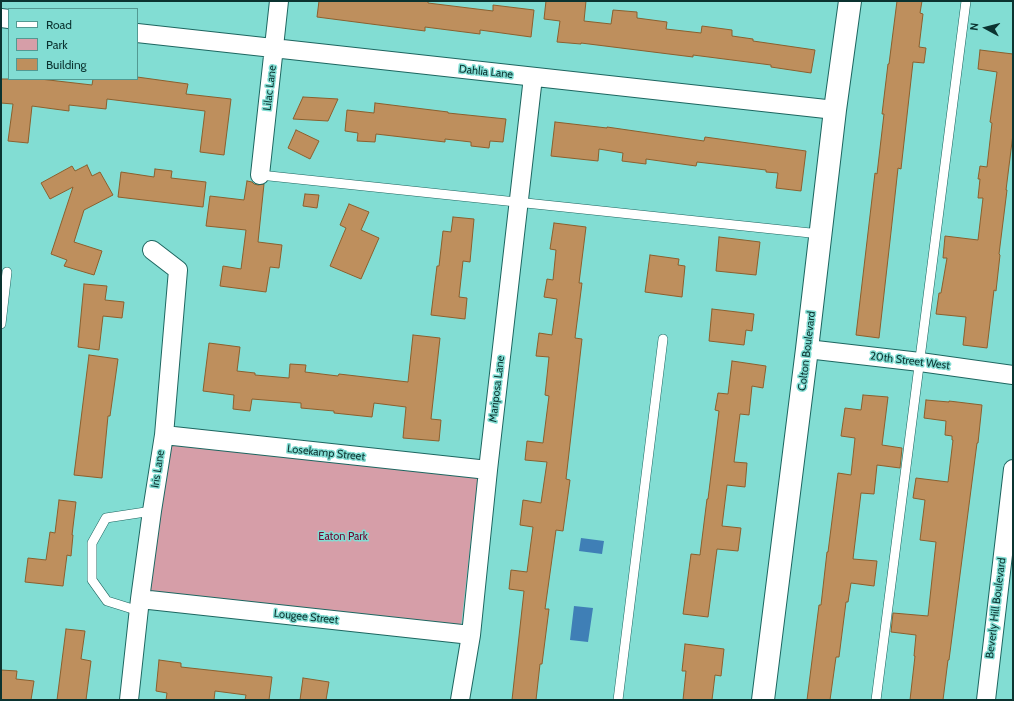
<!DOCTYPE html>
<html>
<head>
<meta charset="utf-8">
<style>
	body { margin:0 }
	#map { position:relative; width:1014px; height:701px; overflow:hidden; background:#82ddd3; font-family:Cabin,sans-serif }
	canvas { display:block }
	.frame { position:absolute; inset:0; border:2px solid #0b3330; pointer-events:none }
	.legend { position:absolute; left:8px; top:8px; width:130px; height:72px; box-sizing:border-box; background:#82ddd3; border:1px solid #529992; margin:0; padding:5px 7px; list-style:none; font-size:12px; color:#0b3330 }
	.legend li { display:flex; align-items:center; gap:8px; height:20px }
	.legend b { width:20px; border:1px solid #529992 }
	.north { position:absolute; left:966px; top:8px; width:40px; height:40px; -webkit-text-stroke:3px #82ddd3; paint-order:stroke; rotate:277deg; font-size:11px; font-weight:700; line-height:16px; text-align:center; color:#0b3330 }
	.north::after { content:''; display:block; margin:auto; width:14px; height:18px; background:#0b3330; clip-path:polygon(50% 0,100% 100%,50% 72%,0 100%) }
</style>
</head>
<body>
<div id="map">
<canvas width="1014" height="701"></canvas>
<div class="frame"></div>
<ul class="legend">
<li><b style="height:5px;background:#fff"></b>Road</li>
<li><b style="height:11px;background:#d69ea8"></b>Park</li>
<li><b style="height:11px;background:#be8f5d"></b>Building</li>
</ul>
<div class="north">N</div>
</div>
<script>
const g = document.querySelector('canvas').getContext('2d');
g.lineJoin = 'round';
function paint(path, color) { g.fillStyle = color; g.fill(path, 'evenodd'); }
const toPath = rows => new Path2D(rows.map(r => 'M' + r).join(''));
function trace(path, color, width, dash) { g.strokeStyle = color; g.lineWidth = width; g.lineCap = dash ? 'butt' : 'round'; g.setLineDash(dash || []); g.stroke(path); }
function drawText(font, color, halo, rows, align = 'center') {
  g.font = font + ' Cabin,sans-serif'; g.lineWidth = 3; g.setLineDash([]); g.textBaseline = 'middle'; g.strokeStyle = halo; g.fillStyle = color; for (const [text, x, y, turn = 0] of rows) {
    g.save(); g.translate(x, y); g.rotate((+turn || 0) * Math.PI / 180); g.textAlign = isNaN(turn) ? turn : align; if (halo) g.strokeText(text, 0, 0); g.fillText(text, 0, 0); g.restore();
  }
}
const green = toPath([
	[167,442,478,477,461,627,150,591]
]);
const water = toPath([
	[581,538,604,541,602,554,579,551],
	[574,606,593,608,588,642,570,640]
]);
const building = toPath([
	[319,1,428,1,428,3,493,11,493,5,534,10,531,37,480,30,480,34,425,27,425,31,317,17,319,1],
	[546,1,586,1,584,21,611,24,613,10,637,12,637,18,667,22,666,29,701,33,702,26,732,30,732,36,753,39,753,41,815,50,811,73,771,67,771,65,693,55,693,57,581,43,581,44,557,42,560,21,544,19,546,1],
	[897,1,922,1,920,13,923,14,919,47,926,48,924,63,913,62,901,169,898,168,891,232,879,338,856,335,875,173,877,174,884,114,882,114,888,64,889,64,897,1],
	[980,50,1013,54,1013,134,1006,190,1007,190,999,254,1000,255,996,291,994,290,987,348,963,345,966,317,936,314,939,293,941,293,947,258,943,258,945,236,978,240,983,198,978,198,980,179,978,179,980,166,987,167,992,123,990,122,997,72,978,69,980,50],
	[137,77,188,84,186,94,231,99,224,155,200,152,205,111,107,99,106,109,69,105,69,111,32,106,28,143,8,141,13,104,1,103,1,79,40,79,92,85,93,79,137,79,137,77],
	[303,97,338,99,328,121,293,119,303,97],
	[375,103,448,112,448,113,506,119,503,142,490,141,489,148,471,146,471,142,445,139,445,142,376,134,375,142,357,141,358,133,345,131,347,110,374,113,375,103],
	[555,122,607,128,607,127,704,141,705,137,806,151,801,191,776,188,778,173,766,172,766,170,697,162,696,166,646,159,646,164,622,161,623,153,599,149,598,161,551,156,555,122],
	[296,130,319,141,310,159,288,148,296,130],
	[87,165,92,176,100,172,113,195,84,210,74,242,102,251,94,275,64,266,67,260,51,254,73,187,50,199,41,183,72,166,75,171,87,165],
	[155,169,172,171,171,178,206,182,203,207,118,197,121,172,154,177,155,169],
	[247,181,252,182,254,184,258,185,264,184,258,242,282,245,279,268,270,267,266,292,220,286,223,266,241,269,246,230,206,226,210,196,244,200,247,181],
	[305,194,319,195,317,208,303,206,305,194],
	[349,204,369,212,361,230,379,238,361,279,330,266,346,228,340,225,349,204],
	[453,217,474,219,470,262,463,261,459,297,467,298,465,319,431,315,437,266,439,266,443,231,451,232,453,217],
	[554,223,586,227,579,283,582,283,575,338,582,339,566,479,570,480,563,531,556,530,545,609,549,609,542,664,540,664,536,700,512,700,524,591,509,589,511,570,527,572,533,527,520,525,523,500,541,503,547,462,525,460,527,441,543,443,549,396,545,395,549,357,536,356,539,333,552,335,557,299,544,297,547,279,553,280,556,250,550,249,554,223],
	[719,237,760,242,756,275,716,271,719,237],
	[650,255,679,259,678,265,685,266,682,297,645,292,650,255],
	[84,284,107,286,105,300,124,302,122,318,103,316,99,350,78,347,84,284],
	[712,309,754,314,752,331,746,330,744,345,709,341,712,309],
	[413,335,440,338,431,419,441,420,439,441,403,438,406,407,374,403,372,417,334,413,334,411,301,408,301,403,252,399,250,411,233,409,234,395,203,391,209,343,240,347,237,371,255,373,255,375,289,378,290,364,306,365,305,372,338,376,339,374,408,382,413,335],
	[89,355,118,359,110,416,108,416,102,478,74,475,89,355],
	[732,361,766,366,763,388,752,386,749,415,740,414,734,462,747,463,745,487,727,485,722,526,741,528,738,551,717,549,708,617,683,614,691,554,700,555,707,499,708,499,719,411,715,410,718,393,728,394,732,361],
	[863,395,888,397,882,445,902,448,900,468,877,465,874,494,861,493,853,559,877,561,874,586,851,583,848,602,846,602,839,657,836,657,830,700,807,700,819,605,821,605,827,552,828,552,838,473,851,475,855,438,841,436,845,408,861,410,863,395],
	[926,400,949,402,949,401,982,405,978,443,977,443,949,660,948,660,943,700,910,700,915,656,914,656,916,635,891,632,893,613,928,616,936,542,920,540,925,500,913,498,916,478,948,482,953,440,952,440,952,436,945,435,946,421,924,418,926,400],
	[59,500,76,502,72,535,73,535,71,556,67,555,63,586,25,582,28,558,46,560,50,532,55,533,59,500],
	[66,629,85,631,81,659,91,661,86,700,57,700,66,629],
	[685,644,724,649,721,676,715,675,712,700,683,700,686,671,682,671,685,644],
	[159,660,181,663,181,667,272,677,269,700,245,700,246,695,215,691,214,700,166,700,167,693,156,691,159,660],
	[1,670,17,671,16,679,34,681,31,700,1,700,1,670],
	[303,678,329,682,326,700,300,700,303,678]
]);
const lane = toPath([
	[260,175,820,234],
	[1,324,7,272],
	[139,611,107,601,92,580,92,543,106,518,152,511],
	[618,700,663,339],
	[876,700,966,1]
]);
const street = toPath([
	[1,18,9,19],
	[137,33,835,110],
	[260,175,279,1],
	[807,349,920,362,1013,375],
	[164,435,488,470],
	[140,599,471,635],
	[129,700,140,599,152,511,164,435,178,270,152,250],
	[460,700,471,635,488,470,533,77],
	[986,700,1013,469]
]);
const secondary = toPath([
	[763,700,807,349,835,110,850,1]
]);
const streetNames = [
	["Dahlia Lane",486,72,6],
	["Lilac Lane",270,88,-83],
	["Colton Boulevard",807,351,-83],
	["20th Street West",910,361,7],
	["Mariposa Lane",497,389,-83],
	["Losekamp Street",326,453,6],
	["Iris Lane",158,469,-81],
	["Beverly Hill Boulevard",996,608,-83],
	["Lougee Street",306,617,6]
];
const parkNames = [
	["Eaton Park",343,537]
];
paint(green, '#d69ea8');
paint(water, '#3f7fb6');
paint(building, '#be8f5d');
trace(building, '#8b5f2d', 1);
trace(lane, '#1d6660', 10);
trace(street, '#1d6660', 20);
trace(secondary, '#1d6660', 24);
trace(lane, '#fff', 9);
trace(street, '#fff', 18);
trace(secondary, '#fff', 22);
drawText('11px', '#0b3330', '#82ddd3', streetNames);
drawText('11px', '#71052f', '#82ddd3', parkNames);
</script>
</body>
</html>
